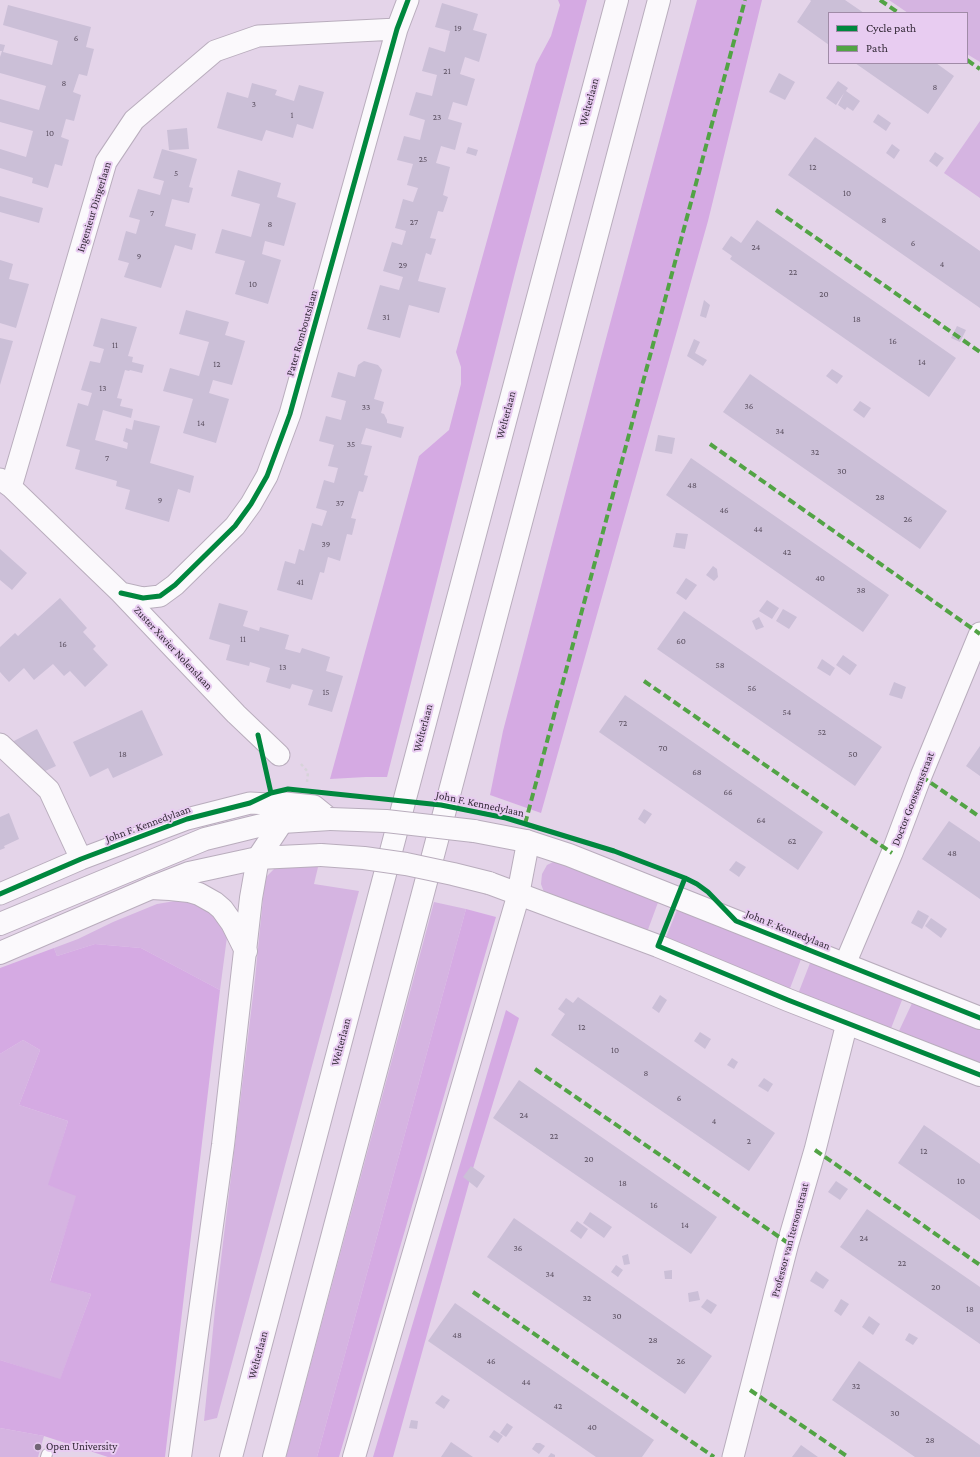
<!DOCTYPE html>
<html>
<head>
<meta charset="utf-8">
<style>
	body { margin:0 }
	#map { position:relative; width:980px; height:1457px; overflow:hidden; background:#e4d4e9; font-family:"Crimson Pro",serif }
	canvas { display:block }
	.legend { position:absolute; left:828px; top:12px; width:140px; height:52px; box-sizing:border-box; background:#e8ccf1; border:1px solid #a08ba7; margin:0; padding:5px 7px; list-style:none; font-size:12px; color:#332937 }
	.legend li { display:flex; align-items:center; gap:8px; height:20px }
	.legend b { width:20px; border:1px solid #a08ba7 }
</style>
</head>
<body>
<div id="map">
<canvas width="980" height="1457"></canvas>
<ul class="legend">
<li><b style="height:5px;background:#00873e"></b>Cycle path</li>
<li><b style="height:5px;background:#52a345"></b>Path</li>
</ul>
</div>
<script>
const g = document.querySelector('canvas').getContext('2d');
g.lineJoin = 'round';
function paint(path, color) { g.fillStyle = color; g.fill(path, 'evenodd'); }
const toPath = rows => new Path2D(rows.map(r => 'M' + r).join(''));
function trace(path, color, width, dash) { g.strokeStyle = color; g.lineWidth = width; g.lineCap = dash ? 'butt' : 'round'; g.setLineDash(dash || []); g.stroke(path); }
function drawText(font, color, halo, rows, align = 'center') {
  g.font = font + ' "Crimson Pro",serif'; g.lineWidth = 4; g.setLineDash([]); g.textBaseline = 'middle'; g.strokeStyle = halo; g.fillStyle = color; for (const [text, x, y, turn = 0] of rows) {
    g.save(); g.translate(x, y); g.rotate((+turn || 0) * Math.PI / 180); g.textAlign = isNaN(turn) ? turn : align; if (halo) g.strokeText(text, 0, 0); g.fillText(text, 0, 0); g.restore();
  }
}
const green = toPath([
	[889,0,980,0,980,62,967,54,967,13,908,13],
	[980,121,980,198,944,173],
	[557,860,660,897,646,935,545,895,541,884,542,874,547,865],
	[319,863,314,884,359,891,217,1418,204,1421,215,1309,255,979,265,878,278,865],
	[181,900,196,902,211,910,221,924,227,937,220,990,141,948,95,944,57,956,54,948,78,939,113,922,157,904],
	[434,902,466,909,317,1457,286,1457],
	[679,905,803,954,789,991,664,942],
	[812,958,904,995,890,1031,798,994],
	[914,999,980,1025,980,1066,898,1033],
	[23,1040,40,1050,19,1105,68,1121,49,1185,77,1195,50,1281,91,1294,60,1380,0,1360,0,1054],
	[0,1428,44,1436,38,1457,0,1457]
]);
const forest = toPath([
	[558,0,587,0,515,273,387,777,366,777,330,779,419,456,449,430,461,384,461,367,456,352,536,64,551,36,560,5],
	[697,0,762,0,708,221,541,813,490,795,503,731,600,361],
	[466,909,496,917,339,1457,317,1457],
	[95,944,141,948,220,990,165,1457,108,1457,44,1436,0,1428,0,1360,60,1379,91,1294,50,1282,76,1196,48,1185,68,1121,19,1105,40,1050,23,1040,0,1054,0,968,54,948,57,956],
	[506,1010,519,1018,474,1165,393,1457,373,1457]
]);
const building = toPath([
	[810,0,845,0,864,13,829,13,829,45,797,22,811,1],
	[442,3,478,14,473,30,487,34,479,62,465,57,460,74,475,79,467,106,453,102,448,119,462,123,455,150,441,146,436,163,450,167,443,195,448,197,443,212,438,211,430,238,436,239,431,255,426,253,418,281,446,288,439,313,409,305,400,338,367,329,380,285,399,290,403,277,383,271,392,242,402,245,406,231,395,228,403,199,413,202,418,188,407,185,413,164,397,160,404,136,420,140,425,120,409,115,416,92,432,96,437,75,422,71,429,47,445,52,450,31,435,27],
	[8,5,91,27,86,47,94,49,87,76,79,74,73,92,81,95,74,121,66,119,61,137,69,140,62,166,55,164,48,188,32,183,33,178,0,168,0,149,26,157,33,131,0,122,0,99,39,110,46,86,0,73,0,57,2,51,0,51,0,44,5,45,3,52,52,65,58,41,3,25],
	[855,63,936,63,954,76,928,114],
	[779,73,795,82,785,100,769,92],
	[838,81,848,88,846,91,860,101,853,111,847,107,845,110,838,105,844,93,836,105,826,98],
	[252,83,277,90,275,95,294,101,299,85,324,92,313,129,297,124,293,138,266,130,262,141,217,128,227,92,248,98],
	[878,114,891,123,886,131,873,122],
	[187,128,189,149,169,150,167,130],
	[815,137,980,251,980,308,788,175],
	[892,144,900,150,894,159,886,153],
	[468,147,478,150,476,156,466,153],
	[162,149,197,159,189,187,193,188,189,203,172,199,165,226,196,234,192,250,175,245,161,288,124,277,129,263,118,260,126,231,136,234,140,220,129,217,138,189,160,195,164,181,153,178],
	[935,152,944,158,937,167,929,161],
	[238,170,281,183,277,197,296,203,284,246,265,241,262,254,281,260,268,304,235,294,245,261,215,253,222,229,251,237,260,204,231,196],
	[0,196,43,208,39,223,0,212],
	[757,220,956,358,929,397,730,259,732,256,722,249,731,236,741,243],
	[0,260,13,264,9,279,29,284,16,328,0,323],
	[704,300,710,305,706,318,700,316],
	[186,310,229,322,225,335,245,341,232,385,213,380,209,393,229,399,216,443,183,433,193,399,163,391,170,368,199,376,209,342,179,334],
	[101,318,137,327,128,356,133,357,132,362,144,365,142,373,130,370,129,371,125,370,117,398,122,399,120,406,133,409,131,418,103,410,95,440,127,449,128,443,123,441,126,428,132,430,134,420,160,426,150,463,194,476,190,493,178,489,169,522,125,509,130,490,116,486,117,481,75,469,80,450,66,446,78,403,88,406,92,393,81,390,90,361,100,363,104,349,93,346],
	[957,326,966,330,960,342,951,338],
	[0,338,13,341,0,385],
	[694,339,700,342,695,353,707,360,703,366,687,356],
	[364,361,378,365,382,370,374,399,384,402,381,413,384,414,387,420,387,423,404,427,401,438,366,428,361,444,372,446,364,475,368,476,363,492,359,491,351,518,356,519,352,535,347,534,340,561,328,557,324,573,320,572,312,600,277,590,285,561,295,564,299,549,304,551,312,523,322,526,327,511,316,508,324,480,334,483,338,468,328,466,334,445,319,441,326,416,341,420,346,401,331,397,338,372,355,377,358,365],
	[832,369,843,376,837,384,826,376],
	[750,374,947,511,920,549,723,412],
	[860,401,871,408,864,418,853,410],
	[658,435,675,438,672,454,655,451],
	[691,458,889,595,863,632,666,495],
	[676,533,688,534,685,549,673,547],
	[0,549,27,573,12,590,0,580],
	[713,566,717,569,718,577,714,581,706,575],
	[686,578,697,585,686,600,676,593],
	[60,598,87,628,83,632,96,646,93,649,108,665,85,687,70,671,64,676,53,664,34,680,24,668,9,682,0,672,0,647,15,633,18,636],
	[767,600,779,608,772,619,759,611],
	[219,603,248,611,243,626,259,631,260,627,289,635,285,649,300,653,302,648,330,657,326,671,343,676,332,712,308,705,313,690,292,684,290,689,266,682,270,668,250,662,249,666,226,660,230,645,209,639],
	[783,609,797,617,789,629,776,621],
	[684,611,882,747,855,786,657,649],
	[759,617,764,627,756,630,752,621],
	[843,655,857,665,850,675,836,665],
	[822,659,835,668,830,676,817,668],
	[894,682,906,687,902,699,889,695],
	[625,695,823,832,798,870,599,732],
	[142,710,163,755,113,778,108,768,90,777,73,742],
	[37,729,56,766,41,773,12,742],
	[980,746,980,776,966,766],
	[644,809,652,814,645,824,638,819],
	[9,813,19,839,4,846,5,848,0,850,0,817],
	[949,821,980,842,980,899,922,859],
	[736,861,746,867,739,877,729,870],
	[918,910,929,916,922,929,911,923],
	[931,918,947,929,941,938,925,926],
	[660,995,667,1000,659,1013,652,1008],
	[578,997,775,1133,749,1171,551,1035,565,1014,558,1009,566,998,573,1003],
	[700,1032,711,1039,705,1049,694,1041],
	[732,1058,738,1062,734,1069,727,1065],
	[764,1078,773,1084,768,1092,758,1086],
	[519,1080,717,1217,691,1254,493,1118],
	[924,1125,980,1164,980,1220,898,1163],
	[471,1166,485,1176,477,1188,463,1177],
	[836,1181,848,1189,840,1200,828,1192],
	[867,1209,980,1287,980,1344,840,1247],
	[590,1212,612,1227,604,1238,583,1223],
	[514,1218,712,1356,685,1394,487,1257],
	[577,1221,588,1229,581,1239,570,1231],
	[628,1254,630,1264,624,1265,622,1256],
	[616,1265,623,1270,618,1277,611,1272],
	[672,1270,672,1279,665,1279,664,1271],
	[816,1271,829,1280,823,1289,810,1281],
	[698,1291,700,1300,689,1302,688,1293],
	[707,1299,717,1305,711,1314,701,1307],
	[841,1299,849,1304,841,1316,834,1311],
	[455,1303,654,1440,642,1457,596,1457,428,1341],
	[869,1316,880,1324,873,1335,862,1327],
	[909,1333,918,1338,913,1345,905,1340],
	[859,1361,980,1445,980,1457,915,1457,832,1400],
	[442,1395,450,1400,444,1409,435,1403],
	[411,1420,418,1421,417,1429,409,1428],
	[507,1423,513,1427,506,1437,500,1433],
	[494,1430,503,1436,498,1443,489,1437],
	[451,1442,473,1457,441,1457],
	[536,1443,540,1443,545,1446,539,1454,532,1449],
	[801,1445,818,1457,792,1457],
	[551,1453,555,1455,555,1457,548,1457]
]);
const path = toPath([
	[301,764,308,772,307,782]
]);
const lane = toPath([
	[46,1457,47,1454]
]);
const street = toPath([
	[0,479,11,487,121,593,236,714,279,755],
	[11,487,106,162,134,120,215,51,258,36,397,29],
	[121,593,143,598,160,596,175,585,235,526,251,504,267,476,290,414,397,29,408,0],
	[0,744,49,790,81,859],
	[0,894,81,859,187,819,250,803,269,804,285,803,314,806,330,819],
	[845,964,892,853,921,776,980,633],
	[733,1457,788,1243,815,1150,847,1023]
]);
const secondary = toPath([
	[474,831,526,841,569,855,980,1018],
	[489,883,658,946,788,1000,980,1075],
	[0,924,205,839,262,825,282,822,330,819],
	[0,953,151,888,189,873,258,858,321,855]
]);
const primary = toPath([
	[151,888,170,889,189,891,199,894,215,903,222,909,232,923,246,951],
	[180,1457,223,1145,251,898,258,858,282,822],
	[231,1457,445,647,617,0],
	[274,1457,659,0],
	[354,1457,517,900,527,848,526,841]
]);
const secondaryBridge = toPath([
	[330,819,386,821,474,831],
	[321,855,364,858,406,864,453,874,489,883]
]);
const quiet = toPath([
	[880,0,899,13],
	[967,60,980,69],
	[776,210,980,352],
	[710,444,980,634],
	[644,681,892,853],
	[921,776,980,817],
	[525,824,745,0],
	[535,1069,788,1243],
	[815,1150,980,1265],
	[473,1292,714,1457],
	[750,1390,848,1457]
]);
const cycleway = toPath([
	[121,593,143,598,160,596,175,585,235,526,251,504,267,476,290,414,397,29,408,0],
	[258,735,271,793],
	[685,878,658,946,788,1000,980,1075],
	[0,894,81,859,187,819,250,803,271,793,288,789,441,805,506,818,614,851,685,878,697,884,708,892,736,921,980,1018]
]);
const markers = [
	[38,1447,4,"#716575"]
];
const numberNames = [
	["19",458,28],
	["6",76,38],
	["21",447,71],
	["8",64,83],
	["8",935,87],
	["3",254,104],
	["1",292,115],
	["23",437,117],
	["10",50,133],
	["25",423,159],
	["12",813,167],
	["5",176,173],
	["10",847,193],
	["7",152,213],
	["8",884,220],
	["27",414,222],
	["8",270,224],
	["6",913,243],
	["24",756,247],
	["9",139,256],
	["4",942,264],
	["29",403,265],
	["22",793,272],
	["10",253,284],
	["20",824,294],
	["31",386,317],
	["18",857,319],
	["16",893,341],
	["11",115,345],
	["14",922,362],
	["12",217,364],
	["13",103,388],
	["36",749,406],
	["33",366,407],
	["14",201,423],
	["34",780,431],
	["35",351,444],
	["32",815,452],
	["7",107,458],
	["30",842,471],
	["48",692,485],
	["28",880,497],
	["9",160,500],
	["37",340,503],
	["46",724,510],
	["26",908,519],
	["44",758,529],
	["39",326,544],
	["42",787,552],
	["40",820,578],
	["41",300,582],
	["38",861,590],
	["11",243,639],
	["60",681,641],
	["16",63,644],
	["58",720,665],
	["13",283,667],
	["56",752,688],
	["15",326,692],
	["54",787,712],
	["72",623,723],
	["52",822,732],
	["70",663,748],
	["18",123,754],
	["50",853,754],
	["68",697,772],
	["66",728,792],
	["64",761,820],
	["62",792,841],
	["48",952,853],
	["12",582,1027],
	["10",615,1050],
	["8",646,1073],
	["6",679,1098],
	["24",524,1115],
	["4",714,1121],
	["22",554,1136],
	["2",749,1141],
	["12",924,1151],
	["20",589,1159],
	["10",961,1181],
	["18",623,1183],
	["16",654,1205],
	["14",685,1225],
	["24",864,1238],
	["36",518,1248],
	["22",902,1263],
	["34",550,1274],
	["20",936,1287],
	["32",587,1298],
	["18",970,1309],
	["30",617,1316],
	["48",457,1335],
	["28",653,1340],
	["46",491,1361],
	["26",681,1361],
	["44",526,1382],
	["32",856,1386],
	["42",558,1406],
	["30",895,1413],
	["40",592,1427],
	["28",930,1440]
];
const streetNames = [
	["Welterlaan",589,102,-75],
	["Ingenieur Dingerlaan",94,207,-73],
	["Pater Romboutslaan",302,333,-74],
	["Welterlaan",506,415,-75],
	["Zuster Xavier Nolenslaan",173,648,47],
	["Welterlaan",423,728,-75],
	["Doctor Goossensstraat",913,799,-69],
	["John F. Kennedylaan",480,804,12],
	["John F. Kennedylaan",148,824,-20],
	["John F. Kennedylaan",788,930,22],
	["Welterlaan",341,1042,-75],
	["Professor van Itersonstraat",790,1240,-75],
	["Welterlaan",258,1355,-75]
];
const poiNames = [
	["Open University",46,1447]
];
paint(green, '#d5b4e1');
paint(forest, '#d5aae3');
paint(building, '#cbbfd7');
trace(lane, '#b9adbd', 12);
trace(street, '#b9adbd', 23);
trace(secondary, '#b9adbd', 24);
trace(primary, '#b9adbd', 24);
trace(path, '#d7d3d9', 2.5, [3, 3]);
trace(lane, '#fbf9fc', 10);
trace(street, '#fbf9fc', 21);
trace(secondary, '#fbf9fc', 22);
trace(primary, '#fbf9fc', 22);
trace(secondaryBridge, '#b9adbd', 24, []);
trace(secondaryBridge, '#fbf9fc', 22);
trace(quiet, '#52a345', 4, [8, 4]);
trace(cycleway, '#00873e', 5);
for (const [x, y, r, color] of markers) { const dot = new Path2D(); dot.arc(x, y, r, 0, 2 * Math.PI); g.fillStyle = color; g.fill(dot); trace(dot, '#e8ccf1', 1.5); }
drawText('9px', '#5c5162', null, numberNames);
drawText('11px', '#332937', '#e8ccf1', streetNames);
drawText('11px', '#332937', '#e8ccf1', poiNames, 'left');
</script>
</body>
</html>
